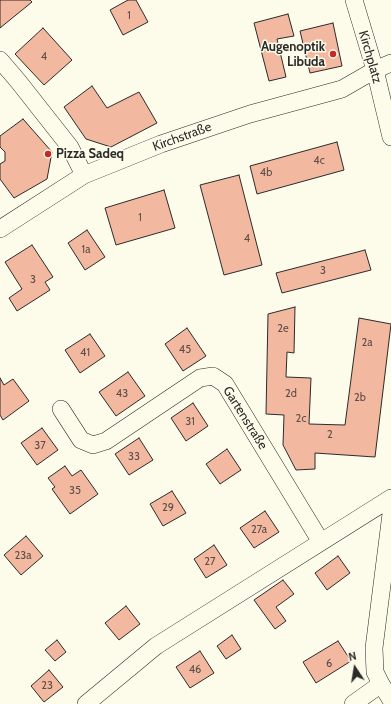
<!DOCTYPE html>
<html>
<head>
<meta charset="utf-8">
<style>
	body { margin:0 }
	#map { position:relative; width:391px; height:704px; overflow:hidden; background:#fdfbea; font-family:Cabin,sans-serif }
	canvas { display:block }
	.north { position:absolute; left:335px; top:648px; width:40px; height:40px; -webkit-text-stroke:3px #fdfbea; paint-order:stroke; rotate:348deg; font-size:11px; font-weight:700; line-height:16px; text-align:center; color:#2b2b2b }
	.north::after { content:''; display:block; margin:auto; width:14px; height:18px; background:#2b2b2b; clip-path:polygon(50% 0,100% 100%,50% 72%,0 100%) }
</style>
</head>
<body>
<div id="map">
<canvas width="391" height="704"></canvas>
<div class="north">N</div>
</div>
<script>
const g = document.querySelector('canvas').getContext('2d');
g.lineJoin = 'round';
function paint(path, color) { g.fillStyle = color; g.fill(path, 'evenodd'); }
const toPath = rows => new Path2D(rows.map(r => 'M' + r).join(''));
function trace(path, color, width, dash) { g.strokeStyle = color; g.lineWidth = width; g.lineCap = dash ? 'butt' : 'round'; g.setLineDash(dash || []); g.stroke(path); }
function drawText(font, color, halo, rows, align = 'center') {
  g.font = font + ' Cabin,sans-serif'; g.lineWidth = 3; g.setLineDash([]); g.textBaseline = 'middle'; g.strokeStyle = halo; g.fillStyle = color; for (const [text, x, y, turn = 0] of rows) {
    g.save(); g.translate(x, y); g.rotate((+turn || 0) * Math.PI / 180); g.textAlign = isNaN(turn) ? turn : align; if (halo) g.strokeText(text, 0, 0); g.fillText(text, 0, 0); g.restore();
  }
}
const building = toPath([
	[0,0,30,0,32,2,0,28,0,0],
	[128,0,136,0,148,22,123,35,110,10,128,0],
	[288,14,294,36,277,39,286,77,269,81,254,23,288,14],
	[333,23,342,66,310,73,300,31,333,23],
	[43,28,72,60,44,85,15,54,43,28],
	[92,86,107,108,139,92,157,123,111,147,86,139,64,107,92,86],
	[23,119,52,152,47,179,14,198,0,179,0,164,5,161,5,152,0,147,0,136,23,119],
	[337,142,344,170,257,194,250,166,337,142],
	[239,175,262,265,224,275,200,185,239,175],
	[164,190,175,228,116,245,105,208,164,190],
	[87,230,105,257,85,270,68,243,87,230],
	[32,245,53,277,45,282,50,290,17,311,9,298,22,289,5,262,32,245],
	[365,250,371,270,282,293,276,273,365,250],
	[295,307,294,353,287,352,286,377,311,378,309,424,345,425,359,318,391,324,375,457,315,453,315,469,296,470,283,445,284,415,266,414,268,314,295,307],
	[187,328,206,356,183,371,165,344,187,328],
	[90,334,105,356,80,373,65,350,90,334],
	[128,372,145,396,116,416,99,392,128,372],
	[0,378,4,385,13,379,29,401,3,420,0,415,0,378],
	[193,403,208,426,186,441,171,418,193,403],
	[42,428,58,450,37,465,21,443,42,428],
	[139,438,153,460,129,475,115,454,139,438],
	[227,449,241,470,220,484,206,464,227,449],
	[65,466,72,476,81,470,98,494,70,514,52,489,55,487,48,478,65,466],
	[172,491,186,513,163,526,150,504,172,491],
	[265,511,279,532,254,548,240,528,265,511],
	[26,536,43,556,21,575,4,555,26,536],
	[214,545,227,565,206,578,194,559,214,545],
	[338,556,350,573,327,590,315,573,338,556],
	[283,580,294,594,276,607,286,621,275,629,254,600,283,580],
	[126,606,140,624,119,640,105,623,126,606],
	[232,635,241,649,226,659,217,646,232,635],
	[57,640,66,652,55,661,45,650,57,640],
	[338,641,351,661,316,683,303,662,338,641],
	[200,651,214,673,190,688,176,667,200,651],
	[49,670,63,687,44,702,31,686,49,670]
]);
const minor = toPath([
	[354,0,375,70,391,137],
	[0,60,18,81,70,147,84,175],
	[0,229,84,175,161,144,250,114,342,89,375,70,391,63],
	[61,409,81,440,93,445,106,441,200,378,213,376,225,384,321,542],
	[391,514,374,648,375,672,381,684,391,700],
	[86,704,156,646,391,498],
	[353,704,381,684]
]);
const markers = [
	[333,54,4,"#c62828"],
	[48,154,4,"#c62828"]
];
const numberNames = [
	["1",129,16],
	["4",44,57],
	["4c",319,161],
	["4b",266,173],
	["1",140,218],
	["4",247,239],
	["1a",86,250],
	["3",323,271],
	["3",33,280],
	["2e",283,329],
	["2a",367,343],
	["45",185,350],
	["41",85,353],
	["43",122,394],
	["2d",291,394],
	["2b",360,398],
	["2c",301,419],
	["31",190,422],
	["2",330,435],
	["37",40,446],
	["33",134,457],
	["35",75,491],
	["29",168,508],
	["27a",259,530],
	["23a",23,556],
	["27",210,562],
	["6",329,664],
	["46",195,670],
	["23",47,686]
];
const poiNames = [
	["Augenoptik",325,47],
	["Libuda",325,62],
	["Pizza Sadeq",56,154,"left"]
];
const streetNames = [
	["Kirchplatz",370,57,74],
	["Kirchstraße",182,137,-20],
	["Gartenstraße",245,418,58]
];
paint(building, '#f2b8a0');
trace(building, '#2b2b2b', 1);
trace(minor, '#2b2b2b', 18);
trace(minor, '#fdfbea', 17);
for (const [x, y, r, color] of markers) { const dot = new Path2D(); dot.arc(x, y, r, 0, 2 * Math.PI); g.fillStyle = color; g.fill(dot); trace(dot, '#fdfbea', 1.5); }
drawText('11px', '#5d4e48', null, numberNames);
drawText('bold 13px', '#2b2b2b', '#fdfbea', poiNames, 'right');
drawText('13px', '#2b2b2b', '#fdfbea', streetNames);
</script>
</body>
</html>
